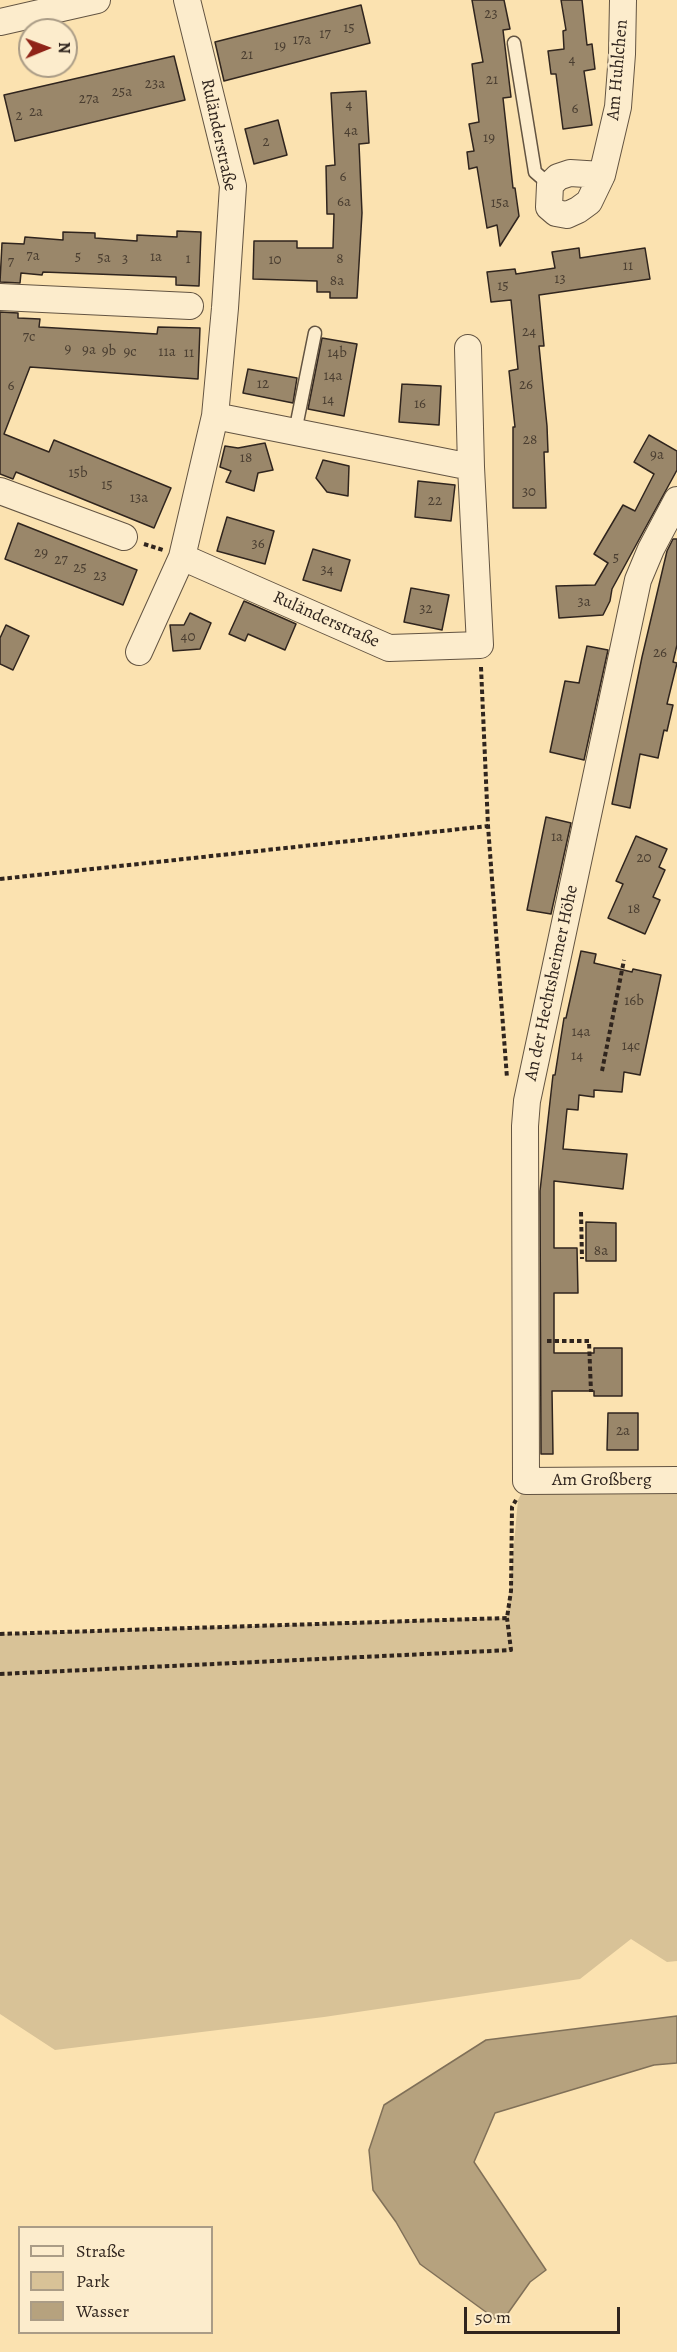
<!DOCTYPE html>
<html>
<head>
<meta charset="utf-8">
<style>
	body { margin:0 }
	#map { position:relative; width:677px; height:2352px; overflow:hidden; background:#fbe2b0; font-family:Alegreya,serif }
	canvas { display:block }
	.legend { position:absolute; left:18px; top:2226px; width:195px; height:108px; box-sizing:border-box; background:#fceccc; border:2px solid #aa9c86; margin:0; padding:8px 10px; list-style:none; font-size:18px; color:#30251e }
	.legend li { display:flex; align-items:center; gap:12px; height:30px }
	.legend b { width:30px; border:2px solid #aa9c86 }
	.north { position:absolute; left:18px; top:18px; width:60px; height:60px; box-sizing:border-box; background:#fceccc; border:2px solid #aa9c86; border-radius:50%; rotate:89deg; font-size:16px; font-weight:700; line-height:24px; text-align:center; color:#30251e }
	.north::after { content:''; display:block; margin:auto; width:21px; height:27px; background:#8f2418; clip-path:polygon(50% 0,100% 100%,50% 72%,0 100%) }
	.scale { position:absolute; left:464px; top:2307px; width:156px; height:27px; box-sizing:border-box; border:3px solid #30251e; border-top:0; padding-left:8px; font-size:18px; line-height:21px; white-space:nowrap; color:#30251e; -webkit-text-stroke:4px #fceccc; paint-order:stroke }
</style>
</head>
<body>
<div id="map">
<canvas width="677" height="2352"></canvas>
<ul class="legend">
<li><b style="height:8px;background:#fceccc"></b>Straße</li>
<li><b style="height:16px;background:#d8c297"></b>Park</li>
<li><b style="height:16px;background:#b6a27e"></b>Wasser</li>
</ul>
<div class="north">N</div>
<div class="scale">50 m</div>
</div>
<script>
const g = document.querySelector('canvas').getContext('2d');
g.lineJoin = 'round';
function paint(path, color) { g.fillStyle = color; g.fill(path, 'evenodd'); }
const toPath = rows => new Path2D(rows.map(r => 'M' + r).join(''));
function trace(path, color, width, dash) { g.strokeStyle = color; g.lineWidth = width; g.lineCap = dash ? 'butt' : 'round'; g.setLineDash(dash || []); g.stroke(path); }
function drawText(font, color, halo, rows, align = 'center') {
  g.font = font + ' Alegreya,serif'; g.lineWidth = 4.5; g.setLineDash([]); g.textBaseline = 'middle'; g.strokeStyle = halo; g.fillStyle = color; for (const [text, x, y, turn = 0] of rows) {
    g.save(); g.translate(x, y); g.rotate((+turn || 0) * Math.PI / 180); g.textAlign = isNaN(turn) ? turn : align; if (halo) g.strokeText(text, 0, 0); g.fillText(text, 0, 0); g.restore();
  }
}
const green = toPath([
	[677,1487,677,1961,667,1962,631,1939,580,1979,324,2017,55,2050,0,2014,0,1634,507,1618,518,1500,521,1494,530,1489]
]);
const water = toPath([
	[677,2016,677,2063,654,2065,495,2113,474,2162,546,2270,530,2282,501,2323,420,2264,396,2222,373,2190,369,2150,384,2105,486,2040,677,2016]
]);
const building = toPath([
	[472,0,504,0,510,29,503,30,511,97,503,98,513,188,515,188,519,216,500,246,497,225,487,228,477,167,469,169,467,152,474,151,469,124,479,122,472,64,483,62,472,0],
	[561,0,582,0,587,45,592,44,595,69,584,71,592,125,563,129,556,74,551,74,548,51,564,49,563,31,566,30,561,0],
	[361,5,370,43,224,81,215,42,361,5],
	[174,56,185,100,15,141,4,95,174,56],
	[366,91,369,143,359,144,362,213,357,298,330,298,330,292,317,292,317,281,253,279,254,241,297,241,297,248,333,248,334,214,327,214,326,166,335,165,331,93,366,91],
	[278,120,287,155,254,164,245,129,278,120],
	[177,231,201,232,199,286,176,285,176,277,43,272,42,275,21,273,20,283,0,282,2,243,24,244,25,237,63,240,63,232,95,233,95,238,137,241,137,235,177,237,177,231],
	[579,248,580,258,645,248,650,279,539,295,544,346,539,346,547,426,548,452,544,452,546,508,513,508,513,427,515,427,509,371,518,369,511,300,491,302,487,272,515,269,516,274,555,268,552,252,579,248],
	[0,312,18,313,18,318,40,319,39,327,157,334,158,327,200,328,198,379,30,367,4,434,49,452,54,440,171,488,154,528,16,472,13,479,0,474,0,312],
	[322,338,357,344,344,416,308,409,322,338],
	[248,369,297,378,293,403,243,393,248,369],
	[402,384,441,386,439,425,399,422,402,384],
	[649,435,677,451,677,470,612,589,610,601,603,615,559,618,556,586,595,585,608,563,594,554,623,505,635,511,654,474,634,462,649,435],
	[265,443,273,470,258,473,254,491,226,482,231,471,220,467,225,446,238,448,265,443],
	[323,460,349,466,348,496,327,492,316,478,323,460],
	[418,481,455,485,451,521,415,517,418,481],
	[227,517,274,531,265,564,217,551,227,517],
	[18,523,137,570,123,605,5,559,18,523],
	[673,539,677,539,677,645,673,662,677,663,667,704,673,705,667,731,664,730,658,758,640,754,630,808,612,804,642,657,667,551,673,539],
	[313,549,350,560,341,591,303,580,313,549],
	[411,588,449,595,442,630,404,622,411,588],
	[244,601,296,624,285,650,248,634,245,641,229,634,244,601],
	[190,613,211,623,200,649,173,651,170,625,184,625,190,613],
	[6,625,29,636,13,670,0,664,0,638,6,625],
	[587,646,608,650,584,760,550,752,565,681,579,683,587,646],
	[546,817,571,823,551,914,527,910,546,817],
	[636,836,667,849,659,867,665,870,653,897,660,900,645,934,608,918,623,884,616,881,636,836],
	[581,951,596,954,594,963,632,972,633,969,661,975,640,1075,624,1072,622,1092,594,1090,594,1097,579,1095,578,1110,567,1109,563,1149,627,1154,623,1189,554,1181,554,1248,577,1248,578,1293,554,1293,554,1353,594,1353,594,1348,622,1348,622,1396,594,1396,594,1391,552,1391,553,1454,541,1454,540,1191,553,1075,555,1075,564,1018,566,1018,581,951],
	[586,1222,616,1223,616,1261,586,1261,586,1222],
	[608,1413,638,1413,638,1450,607,1450,608,1413]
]);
const path = toPath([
	[144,544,163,550],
	[481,667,488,826,507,1078],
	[0,879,488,826],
	[602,1071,624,960],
	[581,1212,582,1259],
	[547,1341,589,1341,591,1392],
	[0,1634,507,1618,511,1591,512,1507,516,1500],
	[0,1674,511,1650,507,1618]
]);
const lane = toPath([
	[514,43,535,172,550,185],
	[295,432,315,333]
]);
const street = toPath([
	[187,0,233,186,225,308,215,416,182,557,389,648,480,645,471,467,215,416],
	[0,22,97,0],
	[602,175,570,173,558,177,550,185,549,207,556,213,567,215,578,210,589,202,602,175,618,107,622,54,623,0],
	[0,297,190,306],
	[468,348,471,467],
	[0,491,124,537],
	[677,500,651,549,638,580,527,1101,525,1126,526,1481,677,1480],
	[139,652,182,557]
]);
const numberNames = [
	["23",491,14],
	["15",349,28],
	["17",325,34],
	["17a",302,40],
	["19",280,46],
	["21",247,55],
	["4",572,60],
	["21",492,80],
	["23a",155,84],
	["25a",122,92],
	["27a",89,99],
	["4",349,105],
	["6",575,109],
	["2a",36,112],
	["2",19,116],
	["4a",351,131],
	["19",489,138],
	["2",266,142],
	["6",343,177],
	["6a",344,202],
	["15a",500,203],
	["7a",33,256],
	["5",78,257],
	["1a",156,257],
	["5a",104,258],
	["3",125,259],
	["1",188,259],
	["8",340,259],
	["10",275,260],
	["7",11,262],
	["11",628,266],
	["13",560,279],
	["8a",337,281],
	["15",503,286],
	["24",529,332],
	["7c",29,337],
	["9",68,349],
	["9a",89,350],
	["9b",109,351],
	["9c",130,352],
	["11a",167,352],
	["11",189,353],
	["14b",337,353],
	["14a",333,376],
	["12",263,384],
	["26",526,385],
	["6",11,386],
	["14",328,400],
	["16",420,404],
	["28",530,440],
	["9a",657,455],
	["18",246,458],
	["15b",78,473],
	["15",107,485],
	["30",529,492],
	["13a",139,498],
	["22",435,501],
	["36",258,544],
	["29",41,553],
	["5",616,558],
	["27",61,560],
	["25",80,568],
	["34",327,570],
	["23",100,576],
	["3a",584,602],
	["32",426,609],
	["40",188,637],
	["26",660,653],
	["1a",557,837],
	["20",644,858],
	["18",634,909],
	["16b",634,1001],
	["14a",581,1032],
	["14c",631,1046],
	["14",577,1056],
	["8a",601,1251],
	["2a",623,1431]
];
const streetNames = [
	["Am Huhlchen",618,70,-85],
	["Ruländerstraße",218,135,78],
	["Ruländerstraße",326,620,24],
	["An der Hechtsheimer Höhe",552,983,-78],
	["Am Großberg",602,1481]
];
paint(green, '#d8c297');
paint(water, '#b6a27e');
trace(water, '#807058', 1.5);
paint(building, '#9a876a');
trace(building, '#30251e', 1.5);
trace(lane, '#635442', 15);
trace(street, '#635442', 28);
trace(path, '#30251e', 4, [4.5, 3]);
trace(lane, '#fceccc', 12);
trace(street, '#fceccc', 26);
drawText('15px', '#4a3e31', null, numberNames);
drawText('18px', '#30251e', '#fceccc', streetNames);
</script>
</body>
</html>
